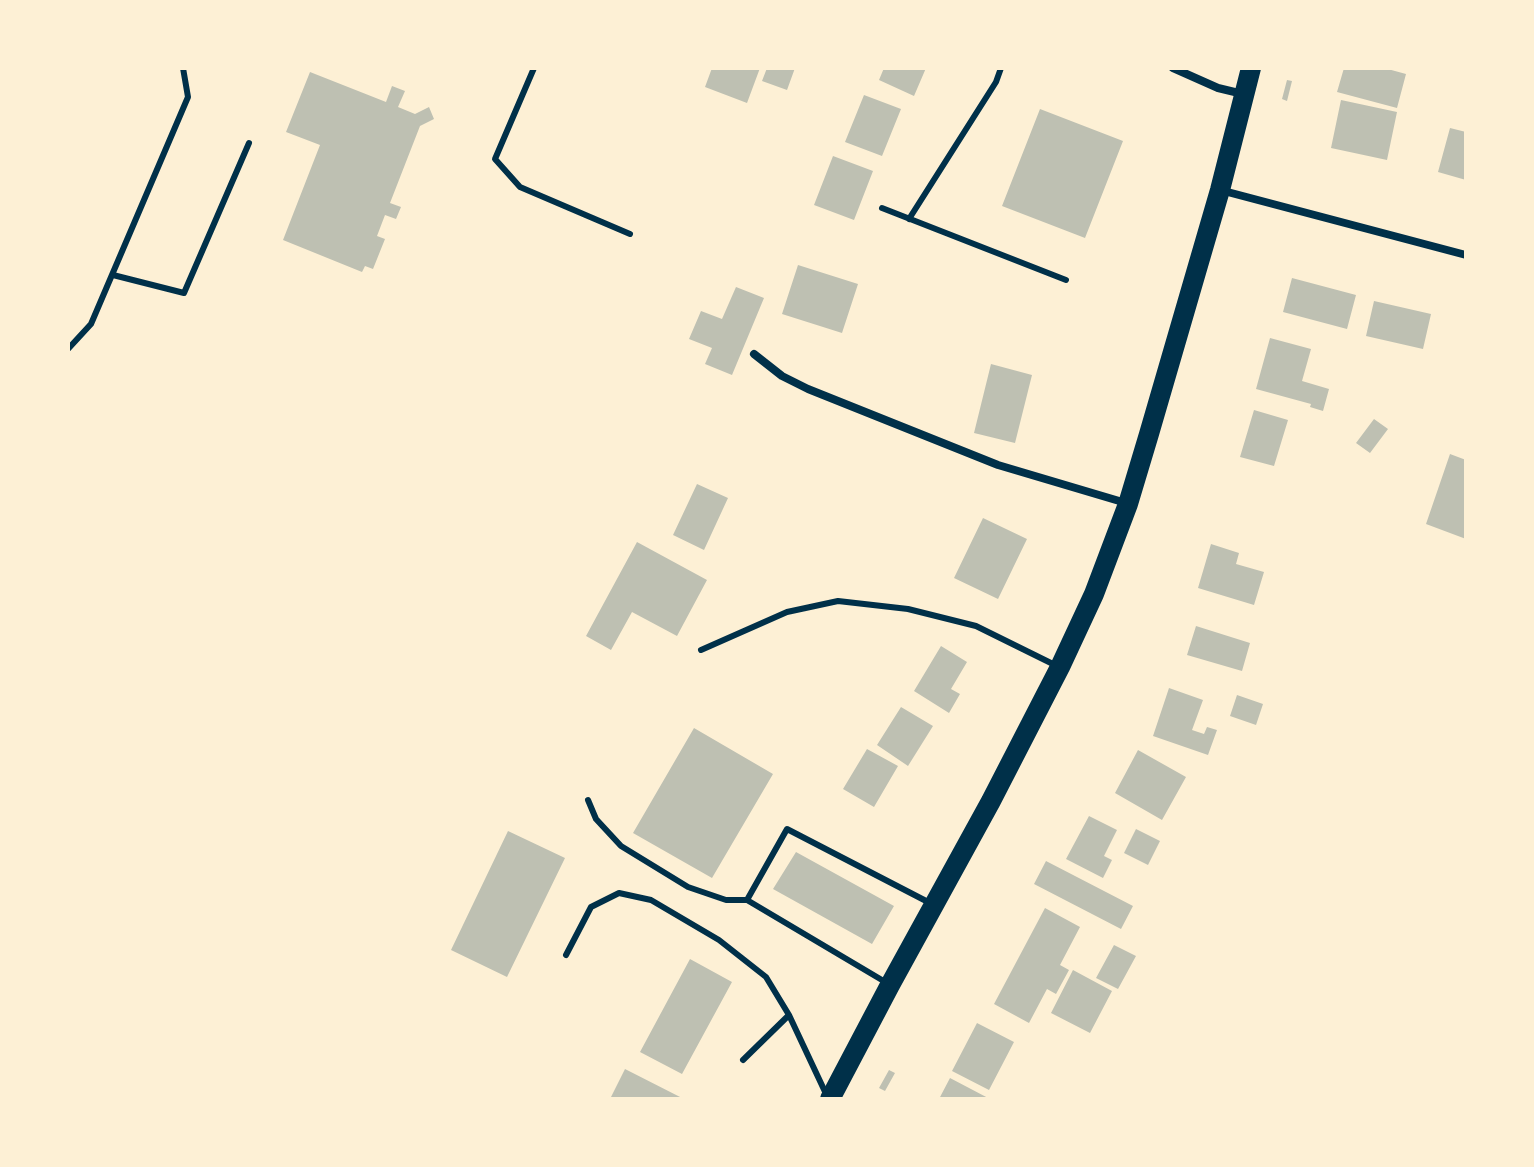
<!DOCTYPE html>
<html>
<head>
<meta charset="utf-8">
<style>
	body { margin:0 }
	#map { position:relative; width:1534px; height:1167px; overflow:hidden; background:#fdf0d5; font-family:"Golos Text",sans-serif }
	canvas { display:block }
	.frame { position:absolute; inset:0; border:70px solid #fdf0d5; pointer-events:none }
</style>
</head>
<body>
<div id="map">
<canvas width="1534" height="1167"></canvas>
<div class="frame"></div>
</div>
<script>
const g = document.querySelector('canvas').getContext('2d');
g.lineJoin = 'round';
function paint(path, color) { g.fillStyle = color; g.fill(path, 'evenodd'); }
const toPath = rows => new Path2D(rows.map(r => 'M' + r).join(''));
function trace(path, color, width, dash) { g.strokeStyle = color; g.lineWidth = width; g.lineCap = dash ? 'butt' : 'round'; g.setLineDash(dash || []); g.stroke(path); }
const building = toPath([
	[712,68,760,68,747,103,705,87],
	[767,68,795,68,787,90,762,81],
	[884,68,926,68,914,96,879,80],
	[1344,68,1384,68,1406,74,1397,108,1337,92],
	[310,72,386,102,392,86,405,91,398,107,415,114,429,107,434,119,420,126,390,203,401,207,396,219,385,215,377,236,385,239,373,269,365,266,362,272,283,240,320,145,286,132],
	[1287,80,1292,81,1287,101,1282,99],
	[864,95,901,109,882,156,845,142],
	[1341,100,1397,112,1387,160,1331,148],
	[1040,109,1123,141,1085,238,1002,206],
	[1450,128,1466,132,1466,180,1438,172],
	[833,156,873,171,854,220,814,205],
	[798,265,858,284,842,333,782,314],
	[1292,278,1356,295,1347,329,1283,312],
	[736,287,764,298,732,375,705,364,712,348,689,339,701,311,722,319],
	[1374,301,1431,314,1423,349,1366,336],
	[1270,338,1311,349,1302,381,1329,389,1323,411,1310,407,1311,404,1256,389],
	[991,364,1032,375,1015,443,974,433],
	[1254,410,1288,420,1274,466,1240,457],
	[1374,419,1388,429,1370,453,1356,443],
	[1450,454,1466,460,1466,539,1426,524],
	[697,484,728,498,704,550,673,535],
	[983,518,1027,539,998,599,954,578],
	[637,542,707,580,677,636,632,612,611,650,586,636],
	[1211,544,1239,553,1236,564,1264,572,1254,605,1198,588],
	[1196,626,1250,643,1242,671,1187,655],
	[941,646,967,662,951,689,960,694,949,713,914,691],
	[1169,688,1203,700,1192,730,1204,734,1207,727,1217,730,1208,755,1153,736],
	[1237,695,1263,704,1256,725,1230,716],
	[901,707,933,726,908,766,877,745],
	[694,728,773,774,712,878,633,833],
	[867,749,898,766,874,807,843,789],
	[1138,750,1186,777,1162,820,1115,793],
	[1089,816,1117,830,1104,856,1112,860,1103,878,1066,859],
	[1136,829,1160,841,1148,865,1124,853],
	[508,831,565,858,507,977,451,950],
	[796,852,894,906,872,944,773,889],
	[1046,861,1133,906,1121,929,1034,884],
	[1045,908,1080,927,1060,965,1069,970,1056,994,1047,989,1029,1023,994,1004],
	[1114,945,1136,956,1118,989,1096,978],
	[690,959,732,982,682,1074,640,1052],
	[1073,970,1112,991,1090,1033,1051,1013],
	[977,1023,1014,1042,989,1090,952,1071],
	[625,1069,684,1099,610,1099],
	[889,1070,895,1073,885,1091,879,1088],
	[950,1078,990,1099,939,1099]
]);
const service = toPath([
	[534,68,495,159,520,187,630,234],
	[882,208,1066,280],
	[909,219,996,82,1001,68],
	[113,275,184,293,249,143],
	[68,349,91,324,188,97,183,68],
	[701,650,787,612,838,601,908,609,976,626,1057,666],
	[588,800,596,819,621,846,688,887,726,900,747,900],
	[566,955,591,907,619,893,651,900,719,940,766,977,789,1015],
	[887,983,747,900,787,829,930,903],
	[743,1060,789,1015,827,1096]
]);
const minor = toPath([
	[1173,68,1218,88,1243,94],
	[1220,190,1466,255],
	[754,354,782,376,808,389,998,465,1126,503]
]);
const primary = toPath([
	[830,1099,890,985,991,801,1060,667,1094,594,1128,504,1149,434,1220,190,1251,68]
]);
paint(building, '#bec0b2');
trace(service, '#003049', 6);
trace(minor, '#003049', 8);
trace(primary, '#003049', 20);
</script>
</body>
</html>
